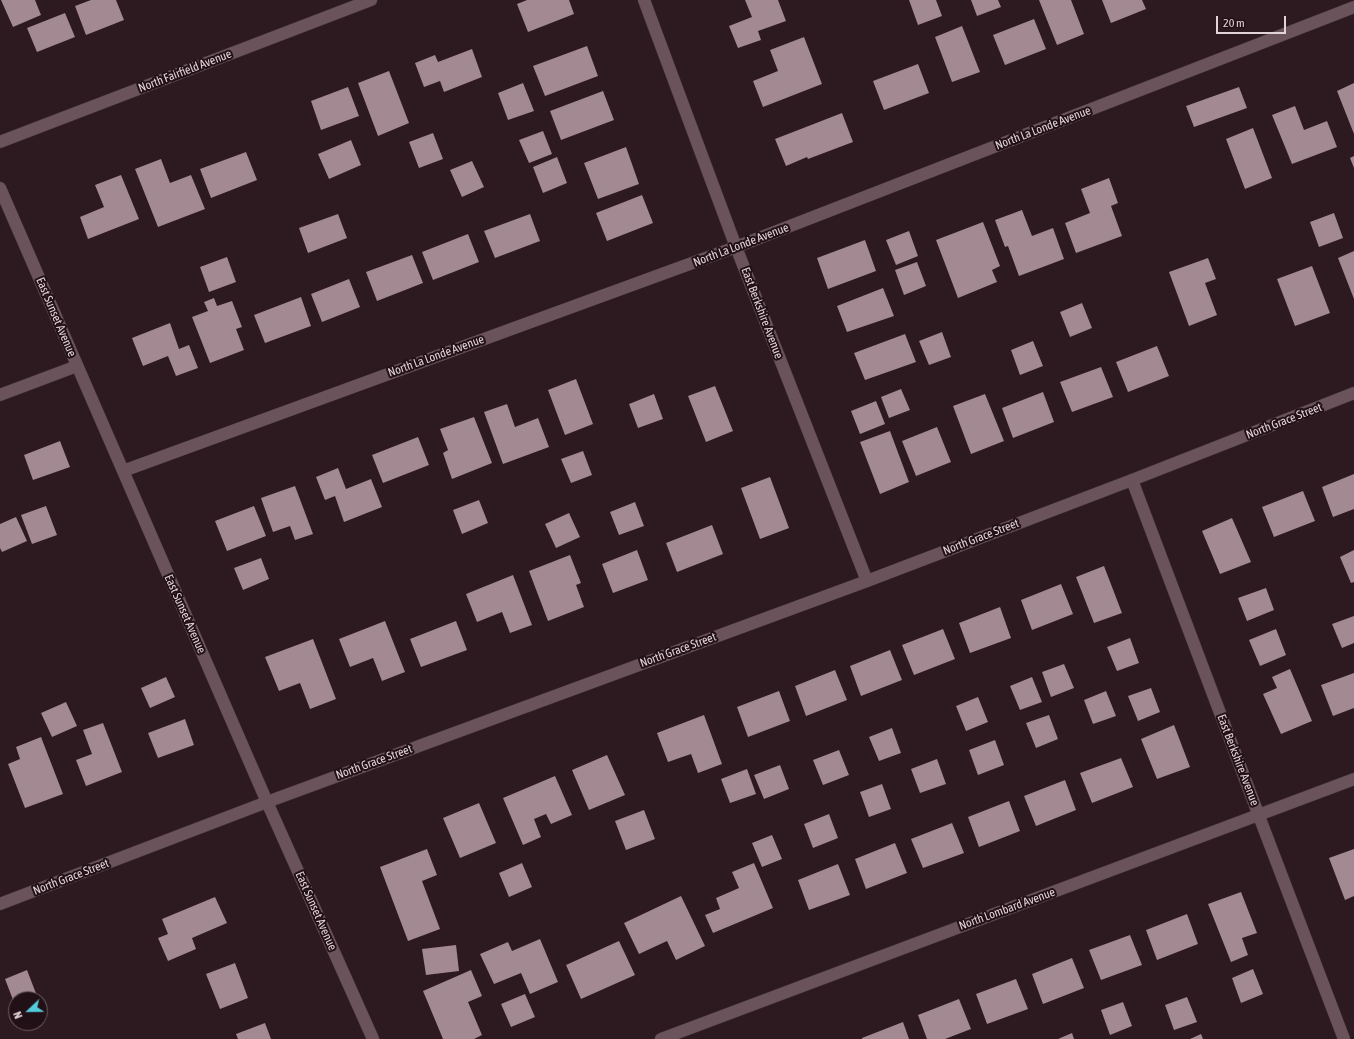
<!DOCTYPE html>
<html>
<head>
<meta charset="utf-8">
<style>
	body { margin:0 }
	#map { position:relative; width:1354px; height:1039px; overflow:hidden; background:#2d1920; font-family:"Asap Condensed",sans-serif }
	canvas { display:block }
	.north { position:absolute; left:8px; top:991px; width:40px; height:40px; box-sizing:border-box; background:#221017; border:1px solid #6e5e64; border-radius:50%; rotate:248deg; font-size:11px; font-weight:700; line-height:16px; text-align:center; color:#e1d3d7 }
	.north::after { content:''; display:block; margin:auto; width:14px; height:18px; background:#53cbda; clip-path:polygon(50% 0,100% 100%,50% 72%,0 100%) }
	.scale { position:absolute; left:1216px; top:16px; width:70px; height:18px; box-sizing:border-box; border:2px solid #e1d3d7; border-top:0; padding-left:5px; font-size:12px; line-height:14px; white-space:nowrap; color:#e1d3d7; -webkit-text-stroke:3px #221017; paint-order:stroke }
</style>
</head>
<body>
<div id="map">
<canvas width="1354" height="1039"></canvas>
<div class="north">N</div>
<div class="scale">20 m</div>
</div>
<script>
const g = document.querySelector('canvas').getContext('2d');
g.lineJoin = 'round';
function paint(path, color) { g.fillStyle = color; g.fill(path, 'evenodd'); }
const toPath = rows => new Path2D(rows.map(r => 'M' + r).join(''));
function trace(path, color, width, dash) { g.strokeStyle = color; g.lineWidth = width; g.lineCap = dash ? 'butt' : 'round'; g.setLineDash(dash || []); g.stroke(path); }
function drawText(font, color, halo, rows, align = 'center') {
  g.font = font + ' "Asap Condensed",sans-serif'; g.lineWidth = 4; g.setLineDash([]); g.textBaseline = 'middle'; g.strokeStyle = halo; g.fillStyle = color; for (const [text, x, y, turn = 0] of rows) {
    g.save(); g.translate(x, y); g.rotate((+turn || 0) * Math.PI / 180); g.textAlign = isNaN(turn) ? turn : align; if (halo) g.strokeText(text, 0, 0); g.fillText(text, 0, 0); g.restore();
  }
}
const building = toPath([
	[1,0,35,0,41,15,13,27],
	[91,0,116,0,124,20,86,35,75,6],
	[527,0,569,0,574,14,528,32,517,4],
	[745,0,778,0,786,21,758,31,761,40,738,48,729,26,752,17],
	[909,0,936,0,942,16,918,25],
	[971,0,998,0,1001,7,977,16],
	[1039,0,1071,0,1084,34,1057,45],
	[1102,0,1142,0,1146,9,1111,23],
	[65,13,75,37,37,52,27,28],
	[1034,19,1046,49,1005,65,993,35],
	[962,26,980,72,952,82,935,37],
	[804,37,822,84,763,107,753,81,778,71,770,50],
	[587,46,598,76,545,96,533,66],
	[472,49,482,77,444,92,440,81,424,87,415,63,435,55,438,62],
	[918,64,929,93,884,110,873,81],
	[389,71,409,123,378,136,358,83],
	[523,83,534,111,508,120,498,93],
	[1354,83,1354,134,1337,91],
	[348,87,359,116,321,130,311,101],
	[1239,87,1247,108,1194,127,1186,106],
	[603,91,614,120,561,140,550,111],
	[1295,106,1304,130,1327,121,1337,147,1292,164,1272,115],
	[842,113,853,142,808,159,807,157,786,166,775,139],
	[1253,128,1272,178,1245,189,1226,139],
	[543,131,552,154,529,163,519,140],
	[433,133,443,159,419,168,409,142],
	[351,140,361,165,329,179,318,154],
	[626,147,639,184,598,199,584,163],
	[246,152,257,180,211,198,200,169],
	[1354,156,1354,168,1350,158],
	[557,157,567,183,543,193,533,167],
	[161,159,170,183,191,175,205,209,158,227,135,169],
	[472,161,484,187,462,197,450,170],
	[121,175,139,219,88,239,80,217,104,207,95,185],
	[1109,178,1118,203,1111,206,1122,236,1076,253,1065,223,1090,213,1081,189],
	[642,195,653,223,607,241,596,213],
	[1022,210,1032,236,1053,228,1064,259,1019,276,1008,246,1005,247,995,220],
	[1334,213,1343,238,1319,247,1310,222],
	[338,214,347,238,308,253,299,228],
	[530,214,540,241,495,258,484,231],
	[983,222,1000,266,992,270,997,282,958,298,936,240],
	[909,231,918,256,896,265,886,240],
	[468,234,479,262,433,280,422,252],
	[865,240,876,271,828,289,817,258],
	[1354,251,1354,299,1338,258],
	[412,255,423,283,377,301,366,272],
	[227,257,236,282,209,292,200,267],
	[1208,258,1216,279,1205,283,1217,315,1189,326,1169,272],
	[917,262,926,286,904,295,895,270],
	[1312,266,1330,313,1295,326,1277,279],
	[349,279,360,307,322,322,311,294],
	[883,288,894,316,847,332,837,306],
	[301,297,311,326,265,343,254,315],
	[214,298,217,306,232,301,242,327,236,329,244,350,210,363,192,317,208,311,204,302],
	[1082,303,1092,328,1070,337,1060,312],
	[170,323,179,349,189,345,198,368,176,376,168,356,143,366,132,338],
	[942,332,951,357,929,365,919,341],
	[905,334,916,362,865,380,854,353],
	[1033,341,1043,366,1020,375,1011,350],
	[1157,346,1169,376,1128,392,1116,362],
	[1101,367,1113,397,1072,412,1060,382],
	[576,379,593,424,565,435,548,390],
	[715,386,733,431,706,442,688,396],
	[901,389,910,410,889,418,881,397],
	[1043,392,1054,422,1013,438,1002,408],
	[654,394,663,419,638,428,629,404],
	[985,394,1004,441,971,454,953,406],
	[876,401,885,424,860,434,851,411],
	[507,404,515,427,538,418,549,447,503,464,484,412],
	[474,417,492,463,452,479,443,453,448,450,440,429],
	[937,427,951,462,916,476,902,441],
	[890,431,909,482,880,494,860,442],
	[418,437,429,465,383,483,372,455],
	[60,441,70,467,33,480,24,455],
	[583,451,592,475,571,483,561,459],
	[338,468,346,489,371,479,382,507,344,522,335,496,325,500,316,477],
	[1354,474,1354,509,1333,517,1322,487],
	[770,477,789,528,760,539,741,488],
	[295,486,313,534,295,540,290,526,273,532,261,498],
	[1303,491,1315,521,1274,537,1262,507],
	[479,500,488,523,462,534,453,510],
	[635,502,644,526,619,535,610,512],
	[46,506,57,535,32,544,21,515],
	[254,506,266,536,227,551,215,521],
	[569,513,580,537,556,548,545,524],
	[16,517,27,541,2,552,0,548,0,524],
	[1232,518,1251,562,1220,574,1202,531],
	[712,525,723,554,677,572,666,543],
	[637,550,648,580,613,593,602,564],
	[1354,550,1354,582,1351,583,1340,557],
	[570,555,581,583,576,585,584,607,548,621,529,571],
	[261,558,269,579,243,590,234,568],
	[1104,566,1122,613,1094,623,1076,577],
	[513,575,532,625,510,633,502,612,477,622,466,594],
	[1061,584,1073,614,1032,630,1021,600],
	[1266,588,1274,610,1247,621,1238,598],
	[1000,607,1011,638,970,653,959,623],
	[1354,616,1354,643,1342,648,1332,624],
	[385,621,405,672,382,681,373,658,350,667,339,639],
	[456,621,467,650,421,667,410,639],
	[943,629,955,659,914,675,902,645],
	[1276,629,1286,655,1260,666,1249,640],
	[1130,638,1139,663,1117,671,1107,647],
	[313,639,336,699,310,709,300,683,279,691,265,657],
	[890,650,902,680,861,696,850,666],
	[1064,664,1074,688,1051,697,1042,672],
	[1290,669,1312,721,1281,734,1263,694,1277,688,1272,677],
	[835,670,847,700,806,716,795,686],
	[1354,673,1354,708,1333,716,1321,685],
	[166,677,175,697,150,708,141,688],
	[1032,677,1042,702,1020,710,1010,686],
	[1151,688,1160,712,1138,721,1128,696],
	[779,691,790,721,748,737,737,707],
	[1106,691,1116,716,1093,724,1084,700],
	[978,697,988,722,966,731,956,706],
	[66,702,77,726,52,737,41,713],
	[704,715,722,764,698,773,691,754,668,762,657,733],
	[1049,715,1058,739,1036,748,1026,723],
	[185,719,194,745,158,758,148,733],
	[103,723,122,772,86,786,76,760,92,754,83,730],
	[1174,725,1190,767,1157,779,1141,739],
	[892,728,901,753,879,761,869,737],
	[41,737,63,794,25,808,8,764,20,759,16,747],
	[995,740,1004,765,978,775,969,750],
	[839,750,849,775,823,785,813,760],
	[607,755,625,795,589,810,572,770],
	[1121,758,1133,787,1092,803,1080,773],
	[937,759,946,784,920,793,911,769],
	[780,765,789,789,764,799,754,775],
	[747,769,756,794,730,803,721,779],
	[555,776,572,815,551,824,546,814,534,819,541,837,523,845,503,798],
	[1065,780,1076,810,1036,826,1024,796],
	[882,784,891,809,869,817,860,792],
	[1009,801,1020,831,979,847,968,817],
	[479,803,496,843,460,858,443,818],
	[644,810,655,839,626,850,615,821],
	[829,814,838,838,813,848,804,824],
	[952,823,964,853,923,868,911,839],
	[772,835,782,859,762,867,752,843],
	[895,843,907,873,866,889,855,859],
	[427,849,437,875,422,881,440,929,408,941,380,867],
	[1354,849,1354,896,1345,900,1329,858],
	[522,863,532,887,509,897,499,873],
	[754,863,773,908,713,933,705,915,720,909,716,898,739,888,732,872],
	[838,864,850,895,809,910,798,880],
	[1241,892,1257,933,1242,938,1248,955,1231,962,1208,904],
	[681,896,705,946,676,960,667,941,639,954,624,923],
	[215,897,227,923,192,938,196,949,168,961,158,938,168,934,162,919],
	[1187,914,1198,944,1157,960,1146,930],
	[1130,935,1142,965,1101,980,1089,950],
	[540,939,558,982,530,994,521,973,494,984,480,954,508,942,512,951],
	[619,941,635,975,581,999,566,965],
	[456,945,459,971,426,975,422,949],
	[1072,958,1084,988,1043,1004,1032,974],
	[235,963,248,998,220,1009,206,974],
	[1253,969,1263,994,1241,1003,1232,978],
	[27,970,37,996,30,999,16,999,16,1004,15,1005,5,979],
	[471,970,482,996,468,1002,482,1035,474,1039,443,1039,423,991],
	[1016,979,1028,1009,987,1024,976,994],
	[525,994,535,1017,511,1027,501,1004],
	[1187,997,1197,1022,1174,1030,1165,1005],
	[959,999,971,1029,945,1039,927,1039,918,1015],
	[1123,1002,1132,1026,1110,1035,1101,1010],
	[903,1022,909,1039,862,1039,862,1038],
	[265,1023,271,1039,238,1039,236,1034],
	[1072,1033,1074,1039,1058,1039],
	[1201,1034,1203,1039,1190,1039]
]);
const street = toPath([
	[644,0,736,247,867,581],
	[0,142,371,0],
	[0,188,267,802,373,1039],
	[0,395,77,366],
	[123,471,736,247,1354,7],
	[1132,480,1259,816,1344,1039],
	[661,1039,1354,779]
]);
const secondary = toPath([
	[0,904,267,802,867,581,1132,480,1354,393]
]);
const streetNames = [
	["North Fairfield Avenue",185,71,-21],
	["North La Londe Avenue",1043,128,-21],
	["North La Londe Avenue",741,245,-21],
	["East Berkshire Avenue",762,313,69],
	["East Sunset Avenue",56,317,67],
	["North La Londe Avenue",436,356,-20],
	["North Grace Street",1284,421,-21],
	["North Grace Street",981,537,-21],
	["East Sunset Avenue",185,614,66],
	["North Grace Street",678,650,-20],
	["East Berkshire Avenue",1238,760,69],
	["North Grace Street",374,762,-20],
	["North Grace Street",71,877,-21],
	["North Lombard Avenue",1007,909,-20],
	["East Sunset Avenue",316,911,66]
];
paint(building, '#a38991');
trace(street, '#45363b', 13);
trace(secondary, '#45363b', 13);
trace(street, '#6a535b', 12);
trace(secondary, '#6a535b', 12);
drawText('12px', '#e1d3d7', '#221017', streetNames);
</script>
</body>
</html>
